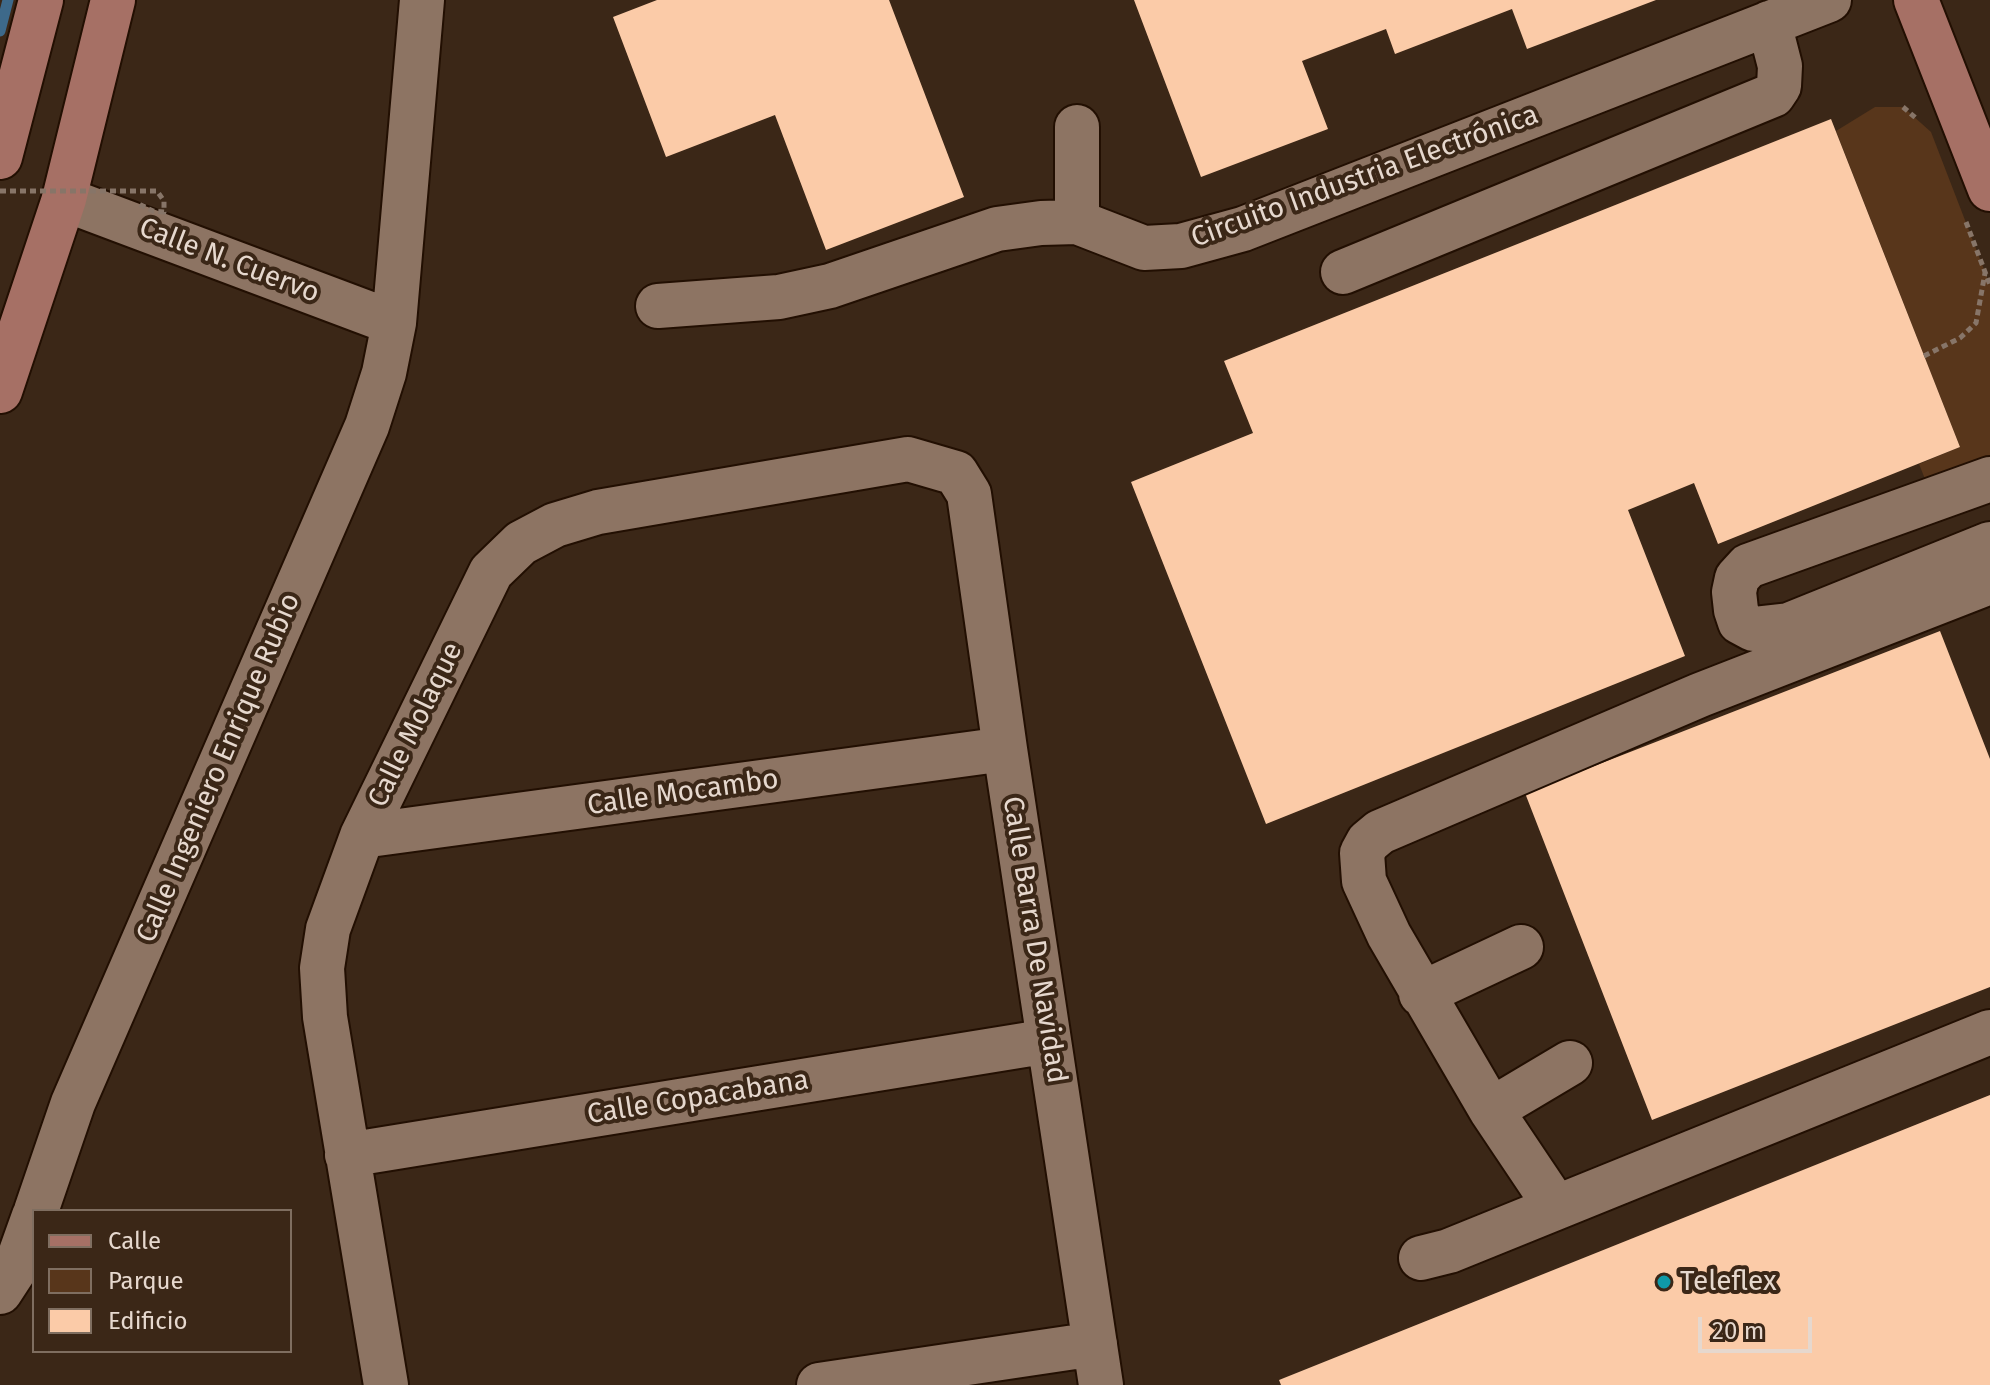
<!DOCTYPE html>
<html>
<head>
<meta charset="utf-8">
<style>
	body { margin:0 }
	#map { position:relative; width:1990px; height:1385px; overflow:hidden; background:#3b2717; font-family:"Fira Sans",sans-serif }
	canvas { display:block }
	.legend { position:absolute; left:32px; top:1209px; width:260px; height:144px; box-sizing:border-box; background:#3b2717; border:2px solid #7f6e60; margin:0; padding:10px 14px; list-style:none; font-size:24px; color:#e6d8ce }
	.legend li { display:flex; align-items:center; gap:16px; height:40px }
	.legend b { width:40px; border:2px solid #7f6e60 }
	.scale { position:absolute; left:1698px; top:1317px; width:114px; height:36px; box-sizing:border-box; border:4px solid #e6d8ce; border-top:0; padding-left:10px; font-size:24px; line-height:28px; white-space:nowrap; color:#e6d8ce; -webkit-text-stroke:6px #3b2717; paint-order:stroke }
</style>
</head>
<body>
<div id="map">
<canvas width="1990" height="1385"></canvas>
<ul class="legend">
<li><b style="height:10px;background:#a67065"></b>Calle</li>
<li><b style="height:22px;background:#58361b"></b>Parque</li>
<li><b style="height:22px;background:#fbcba8"></b>Edificio</li>
</ul>
<div class="scale">20 m</div>
</div>
<script>
const g = document.querySelector('canvas').getContext('2d');
g.lineJoin = 'round';
function paint(path, color) { g.fillStyle = color; g.fill(path, 'evenodd'); }
const toPath = rows => new Path2D(rows.map(r => 'M' + r).join(''));
function trace(path, color, width, dash) { g.strokeStyle = color; g.lineWidth = width; g.lineCap = dash ? 'butt' : 'round'; g.setLineDash(dash || []); g.stroke(path); }
function drawText(font, color, halo, rows, align = 'center') {
  g.font = font + ' "Fira Sans",sans-serif'; g.lineWidth = 8; g.setLineDash([]); g.textBaseline = 'middle'; g.strokeStyle = halo; g.fillStyle = color; for (const [text, x, y, turn = 0] of rows) {
    g.save(); g.translate(x, y); g.rotate((+turn || 0) * Math.PI / 180); g.textAlign = isNaN(turn) ? turn : align; if (halo) g.strokeText(text, 0, 0); g.fillText(text, 0, 0); g.restore();
  }
}
const green = toPath([
	[1875,107,1903,107,1931,132,1990,285,1990,465,1929,489,1919,464,1960,447,1836,131]
]);
const stream = toPath([
	[0,31,8,0]
]);
const building = toPath([
	[657,0,889,0,964,197,826,250,775,115,666,157,613,17],
	[1134,0,1656,0,1527,49,1512,9,1395,54,1386,29,1302,61,1328,129,1201,177],
	[1831,119,1960,447,1718,544,1694,483,1628,510,1685,656,1266,824,1131,482,1253,433,1224,361],
	[1940,631,1990,759,1990,987,1652,1120,1525,793],
	[1990,1095,1990,1385,1281,1385,1279,1380]
]);
const path = toPath([
	[1903,107,1918,120],
	[1966,222,1990,285],
	[1924,356,1960,338,1976,323,1985,273]
]);
const minor = toPath([
	[1077,127,1077,222],
	[64,199,394,323],
	[1343,272,1773,95,1779,86,1780,66,1769,23],
	[658,306,779,297,830,286,997,229,1041,223,1077,222,1144,248,1181,246,1243,229,1829,0],
	[1990,479,1748,566,1737,578,1734,592,1736,610,1740,622,1753,629,1789,625,1990,544],
	[362,836,1005,749],
	[1421,994,1521,947],
	[1570,1063,1491,1110,1389,935,1364,881,1362,853,1368,842,1380,832,1700,695,1990,582],
	[1491,1110,1556,1207],
	[347,1155,1049,1041],
	[36,1211,73,1103,367,426,384,373,394,323,422,0],
	[1421,1258,1449,1251,1990,1032],
	[0,1292,15,1269,34,1216],
	[386,1385,325,1017,322,968,328,929,362,836,491,572,521,543,555,525,598,512,908,459,956,473,969,494,1005,749,1101,1385],
	[819,1385,1095,1344]
]);
const major = toPath([
	[1916,0,1990,189],
	[0,157,41,0],
	[0,391,64,199,113,0]
]);
const pathBridge = toPath([
	[0,191,157,191,164,201,164,212,153,211,139,204]
]);
const markers = [
	[1664,1282,8,"#0f9aa8"]
];
const streetNames = [
	["Circuito Industria Electrónica",1365,177,-20],
	["Calle N. Cuervo",229,261,21],
	["Calle Molaque",416,725,-64],
	["Calle Ingeniero Enrique Rubio",219,768,-67],
	["Calle Mocambo",683,793,-8],
	["Calle Barra De Navidad",1034,940,81],
	["Calle Copacabana",698,1098,-9]
];
const poiNames = [
	["Teleflex",1680,1282]
];
paint(green, '#58361b');
trace(stream, '#3d698a', 11);
paint(building, '#fbcba8');
trace(minor, '#220f02', 48);
trace(major, '#220f02', 48);
trace(path, '#877568', 5, [6, 4]);
trace(minor, '#8d7463', 44);
trace(major, '#a67065', 44);
trace(pathBridge, '#877568', 5, [6, 4]);
for (const [x, y, r, color] of markers) { const dot = new Path2D(); dot.arc(x, y, r, 0, 2 * Math.PI); g.fillStyle = color; g.fill(dot); trace(dot, '#3b2717', 3); }
drawText('28px', '#e6d8ce', '#3b2717', streetNames);
drawText('28px', '#e6d8ce', '#3b2717', poiNames, 'left');
</script>
</body>
</html>
